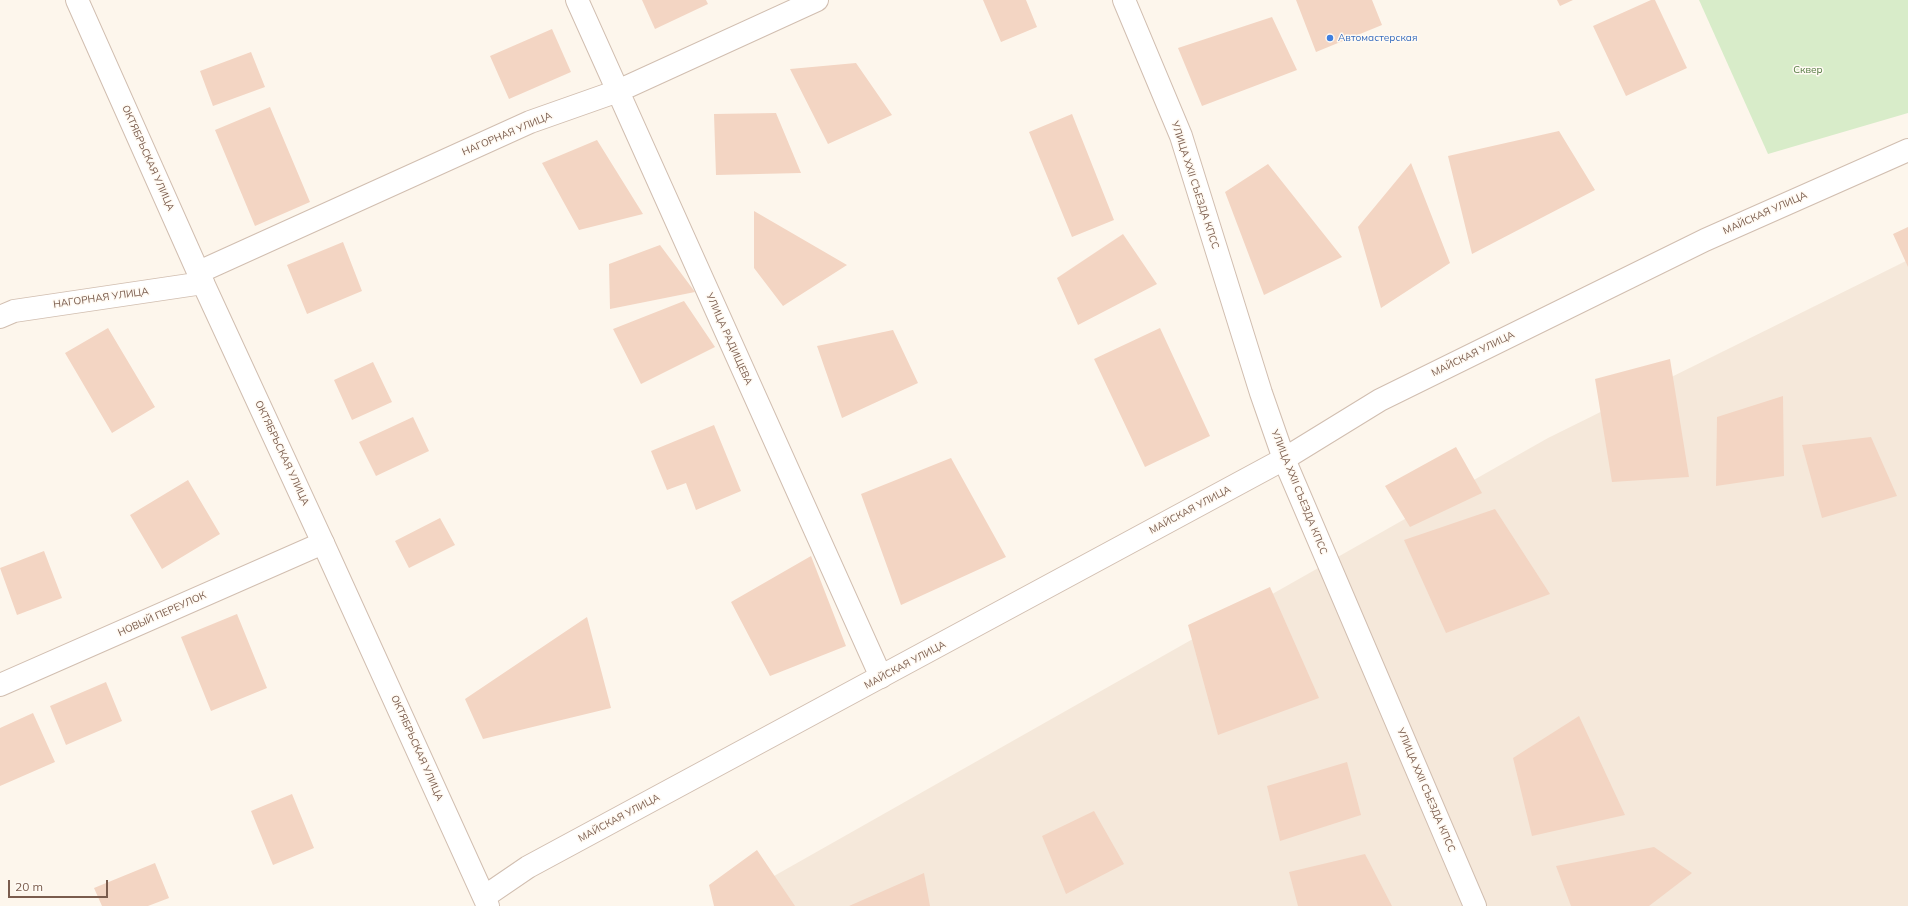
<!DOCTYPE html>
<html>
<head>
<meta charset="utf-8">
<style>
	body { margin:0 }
	#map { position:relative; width:1908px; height:906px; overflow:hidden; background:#fdf6ec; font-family:Mulish,sans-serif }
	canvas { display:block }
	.scale { position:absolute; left:8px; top:880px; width:100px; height:18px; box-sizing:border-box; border:2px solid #7a5c4d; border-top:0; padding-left:5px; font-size:12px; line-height:14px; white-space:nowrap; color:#7a5c4d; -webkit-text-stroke:3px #fffaf3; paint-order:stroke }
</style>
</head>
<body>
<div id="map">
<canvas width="1908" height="906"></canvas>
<div class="scale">20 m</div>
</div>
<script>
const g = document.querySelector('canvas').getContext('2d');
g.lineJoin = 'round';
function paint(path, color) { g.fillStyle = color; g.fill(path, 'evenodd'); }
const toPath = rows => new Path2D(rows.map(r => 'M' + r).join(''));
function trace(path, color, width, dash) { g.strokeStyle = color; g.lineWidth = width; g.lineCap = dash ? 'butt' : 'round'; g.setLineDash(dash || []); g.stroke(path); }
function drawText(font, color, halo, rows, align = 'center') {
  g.font = font + ' Mulish,sans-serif'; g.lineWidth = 3; g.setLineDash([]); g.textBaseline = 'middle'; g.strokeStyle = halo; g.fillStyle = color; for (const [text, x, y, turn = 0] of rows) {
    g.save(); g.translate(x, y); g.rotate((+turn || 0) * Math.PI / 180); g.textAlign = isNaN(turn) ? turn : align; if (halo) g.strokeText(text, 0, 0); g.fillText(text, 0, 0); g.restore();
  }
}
const residential = toPath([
	[1908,260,1908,906,721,906,1548,438]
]);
const green = toPath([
	[1699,0,1908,0,1908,113,1768,154]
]);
const building = toPath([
	[642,0,706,0,708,4,655,29],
	[983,0,1026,0,1037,27,1001,42],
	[1296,0,1372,0,1382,25,1316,52],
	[1557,0,1573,0,1560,6],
	[1651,0,1655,0,1687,68,1626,96,1593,26],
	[1272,17,1297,70,1202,106,1178,48],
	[552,29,571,72,509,99,490,56],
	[251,52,265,87,213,106,200,71],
	[856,63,892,115,828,144,790,69],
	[270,107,310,202,255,226,215,130],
	[776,113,801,173,716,175,714,114],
	[1072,114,1114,220,1072,237,1029,132],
	[1559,131,1595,190,1472,254,1448,156],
	[597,140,643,214,579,230,542,163],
	[1411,163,1450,263,1381,308,1358,227],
	[1268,164,1342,257,1264,295,1225,192],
	[754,211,847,265,783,306,754,268],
	[1908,227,1908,267,1893,234],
	[1123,234,1157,284,1078,325,1057,278],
	[343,242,362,291,307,314,287,265],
	[660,245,695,292,610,309,609,264],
	[684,301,715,347,641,384,613,329],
	[108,328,155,407,112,433,65,353],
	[1160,328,1210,436,1145,467,1094,359],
	[893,330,918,383,842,418,817,346],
	[1670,359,1689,477,1612,482,1595,379],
	[373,362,392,402,352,420,334,380],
	[1783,396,1784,476,1716,486,1717,417],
	[413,417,429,451,376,476,359,442],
	[714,425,741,491,696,510,686,483,667,490,651,451],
	[1871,437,1897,496,1822,518,1802,445],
	[1456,447,1482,493,1410,527,1385,486],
	[951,458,1006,557,901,605,861,494],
	[188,480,220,534,162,569,130,515],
	[1495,509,1550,594,1446,633,1404,540],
	[440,518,455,545,409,568,395,541],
	[44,551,62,598,17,615,0,568],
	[811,556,846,646,770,676,731,602],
	[1270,587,1319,698,1218,735,1188,625],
	[237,614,267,688,211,711,181,637],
	[587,617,611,708,483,739,465,699],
	[106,682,122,721,66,745,50,706],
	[33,713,55,762,0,786,0,728],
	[1579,716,1625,815,1532,836,1513,758],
	[1347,762,1361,815,1280,841,1267,786],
	[292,794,314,848,273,865,251,811],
	[1094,811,1124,864,1066,894,1042,836],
	[1654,847,1692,873,1649,906,1571,906,1556,866],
	[757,850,795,906,714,906,709,885],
	[1365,854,1392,906,1298,906,1289,872],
	[155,863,169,898,148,906,102,906,94,888],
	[924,873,930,906,849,906]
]);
const minor = toPath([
	[577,0,881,677],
	[1124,0,1181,136,1261,393,1284,459,1475,906],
	[199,272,530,122,618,91,817,0],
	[0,317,14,311,203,283],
	[0,685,323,543]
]);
const tertiary = toPath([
	[77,0,203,283,323,543,488,906],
	[484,897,528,867,1284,459,1380,400,1705,240,1908,150]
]);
const markers = [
	[1330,38,4,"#3f7fe0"]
];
const shopNames = [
	["Автомастерская",1338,38]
];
const parkNames = [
	["Сквер",1808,70]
];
const streetNames = [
	["НАГОРНАЯ УЛИЦА",507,134,-23],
	["ОКТЯБРЬСКАЯ УЛИЦА",148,158,66],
	["УЛИЦА XXII СЪЕЗДА КПСС",1195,185,72],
	["МАЙСКАЯ УЛИЦА",1765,213,-24],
	["НАГОРНАЯ УЛИЦА",101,298,-8],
	["УЛИЦА РАДИЩЕВА",729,339,66],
	["МАЙСКАЯ УЛИЦА",1473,354,-26],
	["ОКТЯБРЬСКАЯ УЛИЦА",282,453,65],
	["УЛИЦА XXII СЪЕЗДА КПСС",1299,492,68],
	["МАЙСКАЯ УЛИЦА",1190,510,-28],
	["НОВЫЙ ПЕРЕУЛОК",162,614,-24],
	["МАЙСКАЯ УЛИЦА",905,665,-28],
	["ОКТЯБРЬСКАЯ УЛИЦА",417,748,66],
	["УЛИЦА XXII СЪЕЗДА КПСС",1426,790,67],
	["МАЙСКАЯ УЛИЦА",619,818,-28]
];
paint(residential, '#f5e8da');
paint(green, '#d8ecc9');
paint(building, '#f3d5c3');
trace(minor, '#d1beb0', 24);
trace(tertiary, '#d1beb0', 24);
trace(minor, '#fff', 22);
trace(tertiary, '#fff', 22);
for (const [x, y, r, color] of markers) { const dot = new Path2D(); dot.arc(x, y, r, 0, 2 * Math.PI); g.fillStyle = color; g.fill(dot); trace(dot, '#fffaf3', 1.5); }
drawText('10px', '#366cbe', '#fffaf3', shopNames, 'left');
drawText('10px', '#537a41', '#fffaf3', parkNames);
drawText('10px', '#7a5c4d', '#fffaf3', streetNames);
</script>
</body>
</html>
